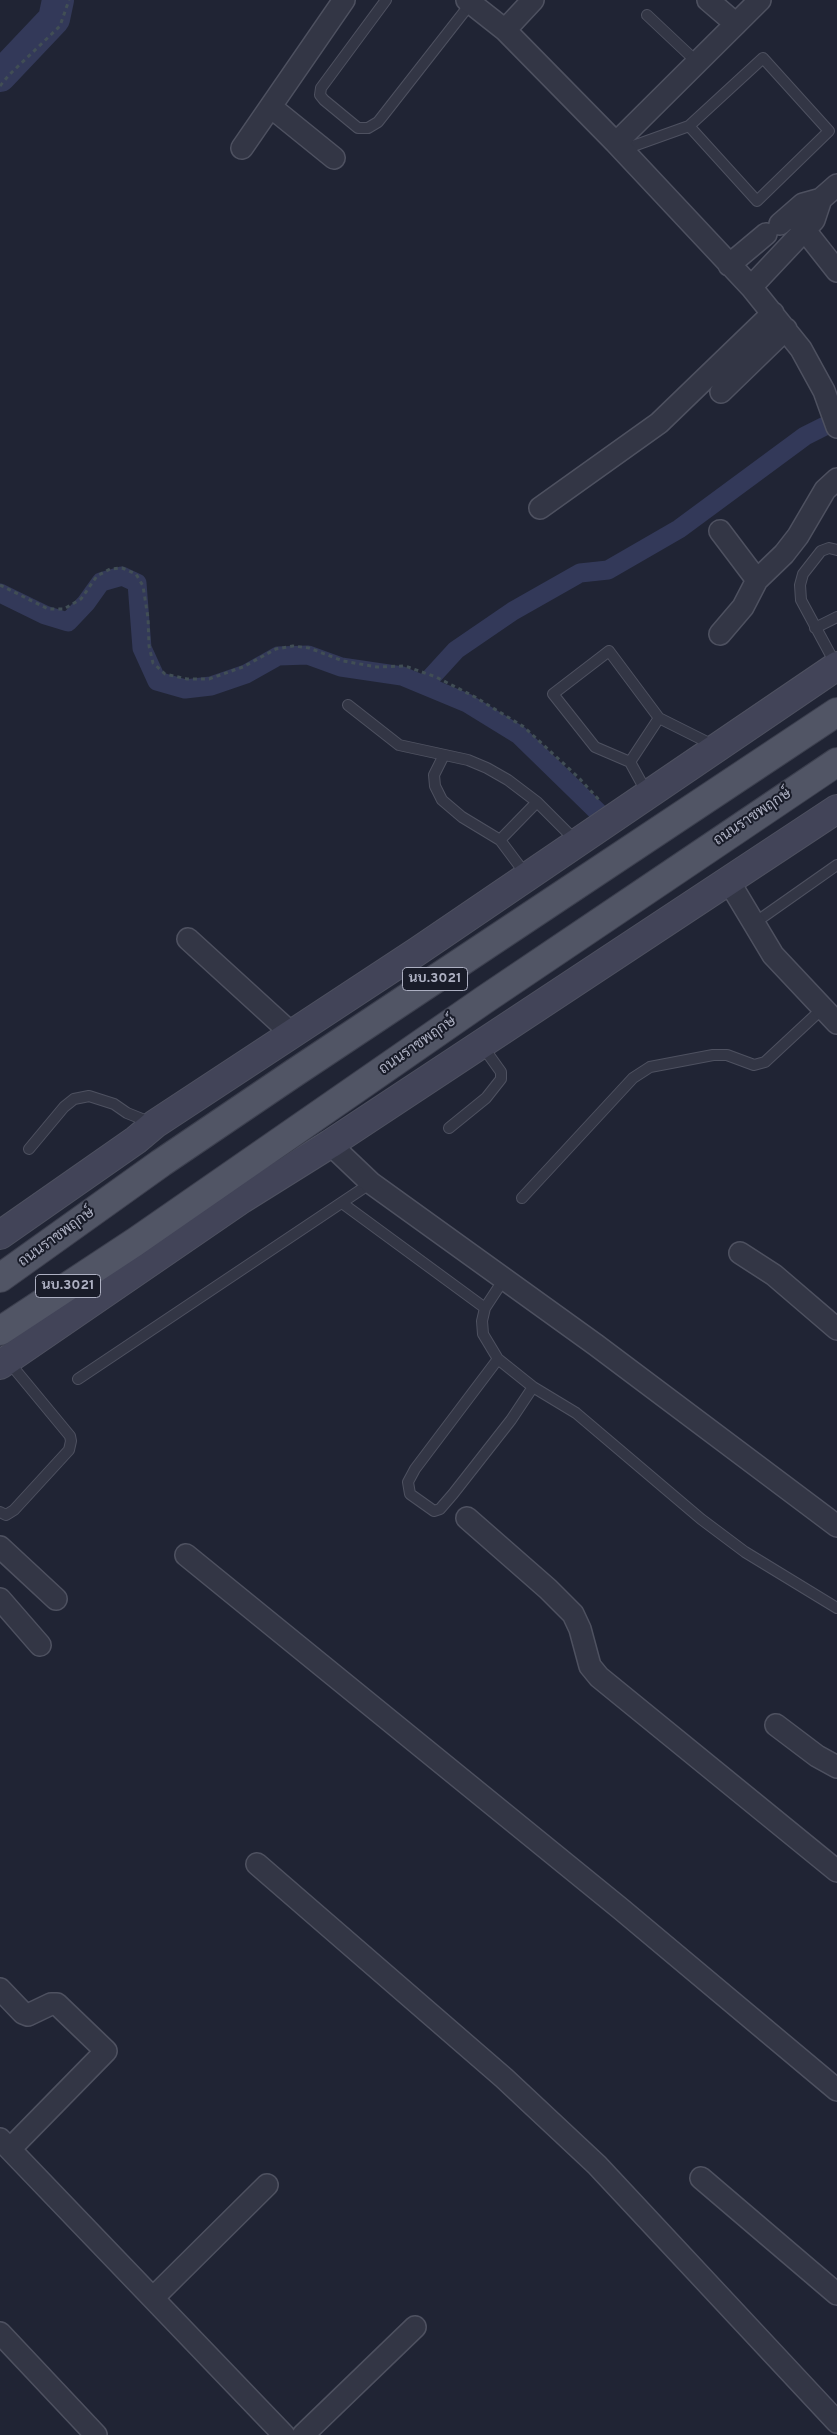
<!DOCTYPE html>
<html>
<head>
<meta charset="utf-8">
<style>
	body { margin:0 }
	canvas { display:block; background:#202434 }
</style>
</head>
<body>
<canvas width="837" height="2435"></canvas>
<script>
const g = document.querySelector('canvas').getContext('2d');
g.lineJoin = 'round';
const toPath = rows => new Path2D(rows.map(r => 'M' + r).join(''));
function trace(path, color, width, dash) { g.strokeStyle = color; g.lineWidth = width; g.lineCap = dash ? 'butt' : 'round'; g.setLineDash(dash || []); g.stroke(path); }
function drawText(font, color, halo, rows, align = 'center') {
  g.font = font + ' Overpass,Sarabun,sans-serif'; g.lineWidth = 4; g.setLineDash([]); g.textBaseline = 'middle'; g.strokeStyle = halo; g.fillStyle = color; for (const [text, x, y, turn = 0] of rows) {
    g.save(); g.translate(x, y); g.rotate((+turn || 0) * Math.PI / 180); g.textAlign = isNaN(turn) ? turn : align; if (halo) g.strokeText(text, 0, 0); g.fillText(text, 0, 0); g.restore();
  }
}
const canal = toPath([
	[0,593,45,615,68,622,86,603,101,582,122,576,137,583,142,648,157,681,185,689,211,686,246,674,278,656,308,655,341,667,402,676,467,703,519,735,599,813],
	[424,685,456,650,513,611,580,573,608,570,679,529,805,436,837,420]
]);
const river = toPath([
	[0,76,54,19,58,0]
]);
const path = toPath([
	[0,86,9,75,60,26,69,0],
	[0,585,48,609,64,609,81,599,97,576,110,569,122,568,136,574,143,586,148,618,149,646,153,663,165,674,187,679,209,679,243,667,276,649,293,646,309,648,343,661,377,667,405,666,436,677,475,697,524,727,578,777,601,802]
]);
const lane = toPath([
	[386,0,321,88,320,95,324,100,358,128,368,128,378,122,471,3],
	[647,15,698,63],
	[622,150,689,126,763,58,829,131,757,201,689,126],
	[815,628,837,617],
	[836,665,801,600,800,585,803,574,821,551,829,548,837,550],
	[348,705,399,745,468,760,487,768,508,780,537,802,577,842],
	[444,755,434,775,435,786,442,800,462,817,500,840,527,876],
	[630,762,659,718],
	[647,793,630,762,595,747,553,694,609,651,659,718,715,746],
	[500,840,537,802],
	[753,924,837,865],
	[449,1128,486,1098,501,1079,501,1072,481,1044],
	[29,1149,64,1107,74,1099,89,1096,114,1104,127,1113,152,1123],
	[522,1198,633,1078,650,1067,713,1055,727,1055,754,1065,765,1062,822,1009],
	[342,1203,485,1308],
	[498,1359,415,1469,408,1482,410,1494,434,1511,440,1509,453,1494,511,1420,533,1387,498,1359,483,1334,482,1321,485,1308,504,1279],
	[78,1379,371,1183],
	[533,1387,576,1413,701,1519,745,1552,837,1608],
	[0,1512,6,1515,14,1510,69,1450,71,1441,70,1436,8,1361]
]);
const street = toPath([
	[467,0,505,30,616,143,751,287,801,349,824,391,837,427],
	[708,0,736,24],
	[505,30,533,0],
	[271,107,334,158],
	[616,143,760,0],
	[242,148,344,0],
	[792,214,837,271],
	[780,224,803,204,821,199,837,185],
	[729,265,766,234],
	[751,287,814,220,821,199],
	[721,392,786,329],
	[540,508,659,423,773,313],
	[720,531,757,580,784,554,798,536,825,490,837,479],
	[720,634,743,607,757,580],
	[728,880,773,955,837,1023],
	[188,939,291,1033],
	[330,1144,371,1183,596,1345,837,1526],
	[740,1253,774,1275,837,1329],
	[467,1518,548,1589,573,1614,580,1629,590,1666,599,1677,837,1871],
	[0,1547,56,1599],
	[186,1555,621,1909,837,2090],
	[0,1599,40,1645],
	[776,1725,817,1756,837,1767],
	[257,1864,504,2078,597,2165,837,2422],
	[0,1989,23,2013,28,2015,51,2004,57,2004,106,2051,10,2149],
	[0,2139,284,2435],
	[701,2178,837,2294],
	[153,2298,267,2185],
	[0,2333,96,2435],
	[303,2435,415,2327]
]);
const secondary = toPath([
	[0,1235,136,1140,155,1124,418,951,837,666],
	[0,1365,242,1199,330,1144,837,809]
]);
const primary = toPath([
	[0,1278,161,1163,294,1073,837,712],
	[0,1331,135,1242,484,1000,837,762]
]);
const shields = [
	[435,979,65],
	[68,1286,65]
];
const shieldNames = [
	["นบ.3021",435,979],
	["นบ.3021",68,1286]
];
const streetNames = [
	["ถนนราชพฤกษ์",753,818,-34],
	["ถนนราชพฤกษ์",418,1046,-35],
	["ถนนราชพฤกษ์",57,1238,-36]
];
trace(canal, '#333959', 19);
trace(river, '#333959', 32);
trace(lane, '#4e5160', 12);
trace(street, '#4e5160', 24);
trace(secondary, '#4e5160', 30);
trace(primary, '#3d404f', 30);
trace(path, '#414e55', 3, [4, 4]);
trace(lane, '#333645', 10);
trace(street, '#333645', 21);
trace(secondary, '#424458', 28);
trace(primary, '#515565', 28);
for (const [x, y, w] of shields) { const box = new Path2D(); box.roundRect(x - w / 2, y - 11.5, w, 23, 4); g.fillStyle = '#191c29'; g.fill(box); trace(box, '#adb0c2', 1); }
drawText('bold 14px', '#adb0c2', null, shieldNames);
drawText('15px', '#adb0c2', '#191c29', streetNames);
</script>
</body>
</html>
